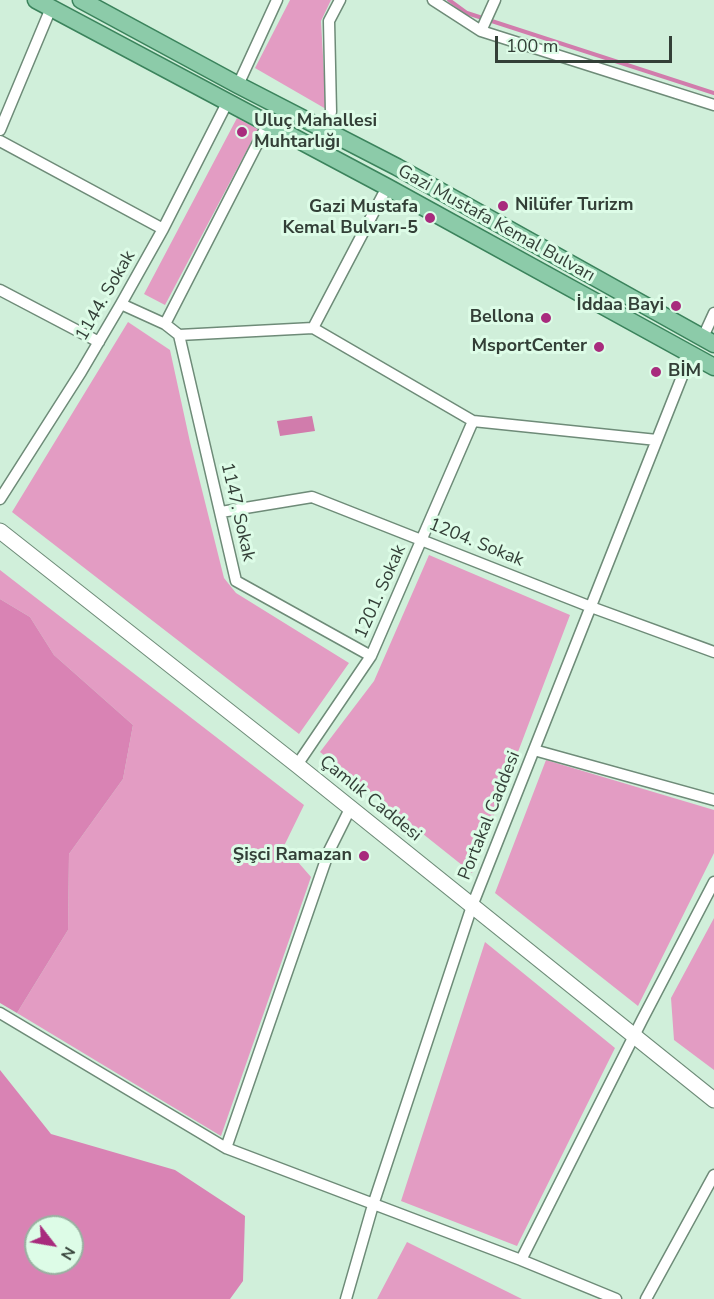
<!DOCTYPE html>
<html>
<head>
<meta charset="utf-8">
<style>
	body { margin:0 }
	#map { position:relative; width:714px; height:1299px; overflow:hidden; background:#d0efda; font-family:"Nunito Sans",sans-serif }
	canvas { display:block }
	.north { position:absolute; left:24px; top:1215px; width:60px; height:60px; box-sizing:border-box; background:#ddfce7; border:2px solid #99b0a1; border-radius:50%; rotate:121deg; font-size:16px; font-weight:700; line-height:24px; text-align:center; color:#333f37 }
	.north::after { content:''; display:block; margin:auto; width:21px; height:27px; background:#a82b7d; clip-path:polygon(50% 0,100% 100%,50% 72%,0 100%) }
	.scale { position:absolute; left:495px; top:36px; width:177px; height:27px; box-sizing:border-box; border:3px solid #333f37; border-top:0; padding-left:8px; font-size:18px; line-height:21px; white-space:nowrap; color:#333f37; -webkit-text-stroke:4px #ddfce7; paint-order:stroke }
</style>
</head>
<body>
<div id="map">
<canvas width="714" height="1299"></canvas>
<div class="north">N</div>
<div class="scale">100 m</div>
</div>
<script>
const g = document.querySelector('canvas').getContext('2d');
g.lineJoin = 'round';
function paint(path, color) { g.fillStyle = color; g.fill(path, 'evenodd'); }
const toPath = rows => new Path2D(rows.map(r => 'M' + r).join(''));
function trace(path, color, width, dash) { g.strokeStyle = color; g.lineWidth = width; g.lineCap = dash ? 'butt' : 'round'; g.setLineDash(dash || []); g.stroke(path); }
function drawText(font, color, halo, rows, align = 'center') {
  g.font = font + ' "Nunito Sans",sans-serif'; g.lineWidth = 6; g.setLineDash([]); g.textBaseline = 'middle'; g.strokeStyle = halo; g.fillStyle = color; for (const [text, x, y, turn = 0] of rows) {
    g.save(); g.translate(x, y); g.rotate((+turn || 0) * Math.PI / 180); g.textAlign = isNaN(turn) ? turn : align; if (halo) g.strokeText(text, 0, 0); g.fillText(text, 0, 0); g.restore();
  }
}
const green = toPath([
	[290,0,331,0,321,21,326,109,255,68],
	[237,118,258,129,165,305,144,294],
	[128,322,170,350,190,442,224,578,236,593,349,663,299,734,12,512],
	[429,555,570,615,472,873,320,752,374,681],
	[0,570,304,805,284,846,311,877,221,1136,17,1013,68,930,69,854,123,779,133,725,54,655,30,617,0,599],
	[546,760,714,810,714,853,638,1006,495,893],
	[714,918,714,1070,674,1040,671,998],
	[485,942,615,1048,517,1246,401,1201],
	[407,1242,522,1299,377,1299]
]);
const forest = toPath([
	[0,599,30,617,54,655,133,725,123,779,69,854,68,930,17,1013,0,1003],
	[0,1070,51,1134,175,1170,245,1216,243,1281,230,1299,0,1299],
	[36,1227,72,1227,72,1263,36,1263]
]);
const water = toPath([
	[312,416,315,431,280,436,277,421]
]);
const stream = toPath([
	[449,0,467,13,714,93]
]);
const street = toPath([
	[433,0,481,31,714,105],
	[481,31,495,0],
	[238,85,277,0],
	[331,112,329,21,340,0],
	[0,130,51,8],
	[0,141,163,229],
	[0,290,99,342],
	[121,304,165,324,179,335,313,328,387,187],
	[165,324,268,123],
	[313,328,473,421,657,440],
	[179,335,236,581,371,656],
	[703,337,714,313],
	[0,499,81,372,121,304,163,229,228,101],
	[221,512,312,497,591,607,714,652],
	[534,750,714,800],
	[297,765,371,656,473,421],
	[0,1013,226,1148,521,1260,616,1299],
	[226,1148,329,851,351,807],
	[521,1260,642,1020,714,882],
	[346,1299,373,1205,472,906,691,354],
	[646,1299,714,1175]
]);
const secondary = toPath([
	[0,531,297,765,714,1100]
]);
const primary = toPath([
	[36,0,387,187,714,367],
	[81,0,238,85,397,167,714,344]
]);
const markers = [
	[242,132,6,"#a82b7d"],
	[503,206,6,"#a82b7d"],
	[430,218,6,"#a82b7d"],
	[676,306,6,"#a82b7d"],
	[546,318,6,"#a82b7d"],
	[599,347,6,"#a82b7d"],
	[656,372,6,"#a82b7d"],
	[364,856,6,"#a82b7d"]
];
const poiNames = [
	["Uluç Mahallesi",254,122,"left"],
	["Muhtarlığı",254,143,"left"],
	["Nilüfer Turizm",515,206,"left"],
	["Gazi Mustafa",418,208],
	["Kemal Bulvarı-5",418,229],
	["İddaa Bayi",664,306],
	["Bellona",534,318],
	["MsportCenter",587,347],
	["BİM",668,372,"left"],
	["Şişci Ramazan",352,856]
];
const streetNames = [
	["Gazi Mustafa Kemal Bulvarı",496,224,29],
	["1144. Sokak",106,296,-60],
	["1147. Sokak",237,512,77],
	["1204. Sokak",476,543,22],
	["1201. Sokak",381,592,-66],
	["Çamlık Caddesi",370,799,39],
	["Portakal Caddesi",490,816,-68]
];
paint(green, '#e39cc3');
paint(forest, '#d983b4');
paint(water, '#d17cac');
trace(stream, '#d17cac', 4);
trace(street, '#6e8b78', 13);
trace(secondary, '#6e8b78', 17);
trace(primary, '#3b835c', 19);
trace(street, '#fff', 10);
trace(secondary, '#fff', 15);
trace(primary, '#8ccba9', 16);
for (const [x, y, r, color] of markers) { const dot = new Path2D(); dot.arc(x, y, r, 0, 2 * Math.PI); g.fillStyle = color; g.fill(dot); trace(dot, '#ddfce7', 2); }
drawText('bold 18px', '#333f37', '#ddfce7', poiNames, 'right');
drawText('18px', '#333f37', '#ddfce7', streetNames);
</script>
</body>
</html>
